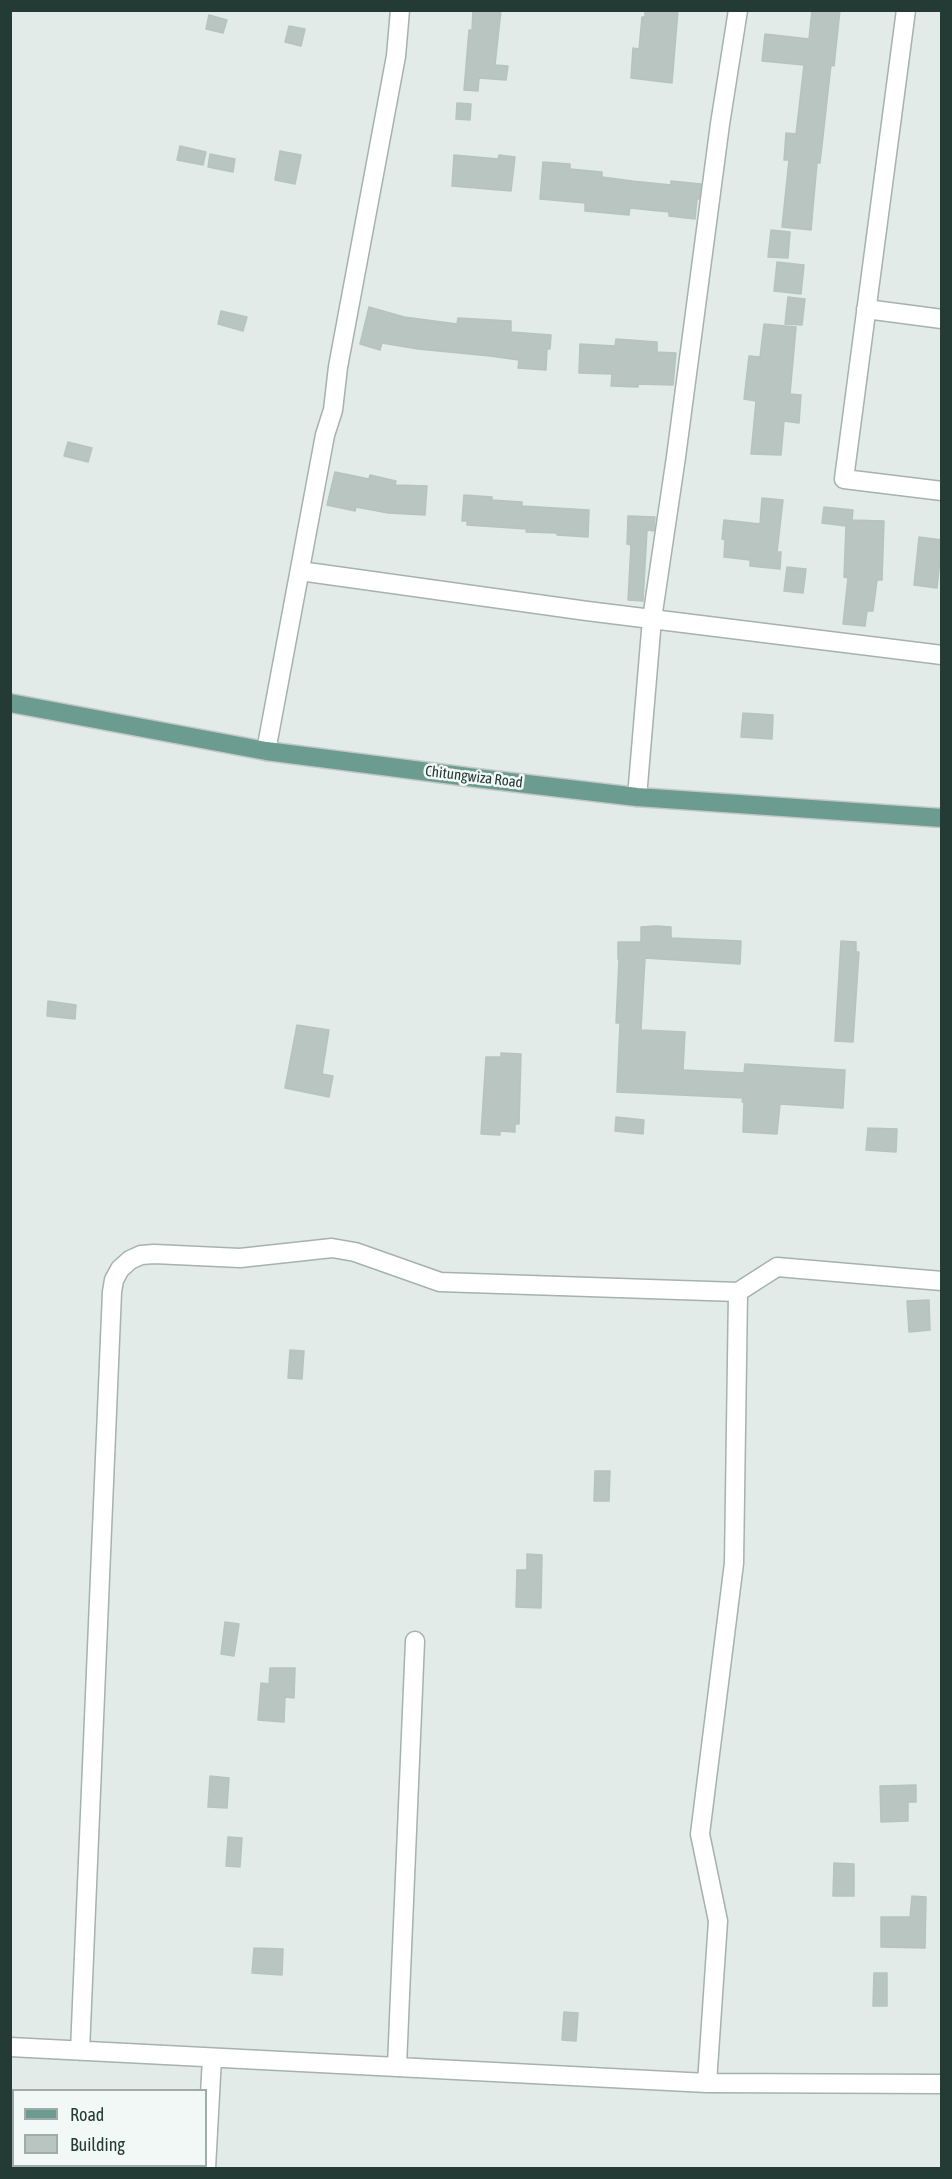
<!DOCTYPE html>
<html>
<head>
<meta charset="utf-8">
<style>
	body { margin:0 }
	#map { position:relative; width:952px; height:2179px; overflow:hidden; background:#e2ebe7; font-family:"Asap Condensed",sans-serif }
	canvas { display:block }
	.frame { position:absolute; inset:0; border:12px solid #243a34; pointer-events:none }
	.legend { position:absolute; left:12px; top:2089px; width:195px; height:78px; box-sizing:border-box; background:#f2f8f5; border:2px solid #a0aca8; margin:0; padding:8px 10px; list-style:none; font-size:18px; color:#243a34 }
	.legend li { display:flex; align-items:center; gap:12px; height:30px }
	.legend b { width:30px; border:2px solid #a0aca8 }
</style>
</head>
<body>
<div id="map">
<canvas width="952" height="2179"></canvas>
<div class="frame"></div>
<ul class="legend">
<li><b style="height:8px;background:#6b9c8f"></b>Road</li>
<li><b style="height:16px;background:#b8c5c0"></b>Building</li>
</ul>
</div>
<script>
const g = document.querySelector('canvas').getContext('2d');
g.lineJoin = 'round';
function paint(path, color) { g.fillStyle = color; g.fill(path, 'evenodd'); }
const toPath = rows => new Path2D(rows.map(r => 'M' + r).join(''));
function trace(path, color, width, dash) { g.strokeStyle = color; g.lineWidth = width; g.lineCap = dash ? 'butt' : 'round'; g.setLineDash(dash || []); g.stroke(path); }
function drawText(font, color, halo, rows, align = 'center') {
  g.font = font + ' "Asap Condensed",sans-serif'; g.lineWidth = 5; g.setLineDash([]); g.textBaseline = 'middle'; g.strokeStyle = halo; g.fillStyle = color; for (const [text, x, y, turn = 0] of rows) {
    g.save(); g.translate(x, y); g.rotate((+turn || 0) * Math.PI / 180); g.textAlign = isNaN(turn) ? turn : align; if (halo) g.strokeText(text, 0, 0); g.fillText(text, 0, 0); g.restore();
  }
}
const building = toPath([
	[473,10,501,10,495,65,508,66,506,80,479,78,478,91,464,90,469,30,472,30,473,10],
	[645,10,678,10,672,83,631,78,633,48,639,49,642,17,645,17,645,10],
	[812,10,840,10,834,66,831,65,820,163,817,163,811,230,782,227,789,160,784,160,786,133,796,134,804,65,762,61,765,34,809,39,812,10],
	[209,15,227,20,223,33,206,29,209,15],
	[289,26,305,29,301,46,285,42,289,26],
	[457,103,471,104,470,120,456,119,457,103],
	[180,146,206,152,203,165,177,160,180,146],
	[280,151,301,155,295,184,275,180,280,151],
	[210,154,235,159,233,172,208,167,210,154],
	[454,155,498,159,499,155,515,157,511,191,452,186,454,155],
	[543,162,570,164,570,169,602,172,602,177,632,181,671,185,671,181,701,184,699,199,697,199,695,219,669,216,669,212,630,208,629,215,585,211,585,203,540,199,543,162],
	[771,230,790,232,788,258,768,257,771,230],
	[777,262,804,265,801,294,774,291,777,262],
	[788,297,805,299,802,325,785,324,788,297],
	[369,307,404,317,457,324,458,318,511,321,511,332,551,335,550,349,547,349,546,370,518,368,519,360,490,356,418,349,382,343,380,350,360,344,369,307],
	[221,311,247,317,243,331,218,324,221,311],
	[764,324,796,327,790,394,801,395,799,423,784,421,781,455,751,454,756,401,744,399,749,356,760,357,764,324],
	[616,339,657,342,657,352,676,353,673,385,638,384,638,387,611,386,612,374,579,373,580,344,615,346,616,339],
	[68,442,92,448,88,462,64,456,68,442],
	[335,472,369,479,370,475,396,481,395,485,427,486,425,515,388,513,356,507,355,511,327,505,335,472],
	[464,495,492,497,492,500,522,502,522,506,589,510,588,537,557,535,557,533,526,532,527,529,467,525,467,521,462,521,464,495],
	[762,498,783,500,777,552,781,552,780,569,750,566,750,560,724,557,725,540,722,539,724,520,760,524,762,498],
	[824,507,853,510,852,520,884,521,882,580,877,580,873,611,867,611,865,626,843,624,848,578,844,577,846,526,822,523,824,507],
	[628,516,655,517,654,531,647,530,643,601,628,600,631,545,627,544,628,516],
	[919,537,942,540,937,588,914,585,919,537],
	[787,567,806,569,803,593,784,591,787,567],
	[743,713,773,715,772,739,741,737,743,713],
	[656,926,671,927,671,938,741,941,740,964,645,958,641,1030,685,1032,683,1070,744,1073,745,1064,845,1070,843,1108,780,1104,777,1134,743,1132,744,1102,742,1102,743,1098,617,1092,620,1023,616,1023,619,959,618,959,618,942,641,942,641,927,656,926],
	[841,941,856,942,856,952,859,952,853,1042,835,1041,841,941],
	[48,1001,76,1005,75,1019,47,1016,48,1001],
	[297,1025,329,1030,322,1074,333,1076,329,1097,285,1088,297,1025],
	[501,1053,521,1054,519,1124,515,1124,515,1132,500,1131,500,1135,481,1134,486,1057,501,1057,501,1053],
	[616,1117,644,1120,643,1134,615,1131,616,1117],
	[868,1128,897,1129,896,1152,866,1150,868,1128],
	[929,1300,930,1330,909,1332,907,1301,929,1300],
	[290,1350,304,1351,302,1379,288,1378,290,1350],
	[595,1471,610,1471,609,1501,594,1501,595,1471],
	[527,1554,542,1555,541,1608,516,1607,517,1570,527,1570,527,1554],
	[225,1622,239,1624,234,1656,221,1654,225,1622],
	[270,1668,295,1668,294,1698,285,1697,284,1722,258,1720,261,1683,269,1684,270,1668],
	[210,1776,229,1778,227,1808,208,1807,210,1776],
	[916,1785,916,1802,908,1802,908,1821,881,1822,880,1786,916,1785],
	[228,1837,242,1838,240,1867,226,1866,228,1837],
	[834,1863,854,1864,854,1896,833,1896,834,1863],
	[912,1896,926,1897,925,1948,881,1947,881,1917,910,1917,912,1896],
	[254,1948,283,1949,282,1975,252,1973,254,1948],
	[874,1973,887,1973,887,2006,873,2006,874,1973],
	[564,2012,578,2013,576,2041,562,2040,564,2012]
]);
const minor = toPath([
	[906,10,844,479,942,491],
	[866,309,942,319],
	[300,571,587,611,942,655],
	[266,751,325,435,333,410,338,367,396,56,400,10],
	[637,797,652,619,676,457,720,124,738,10],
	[10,2047,707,2083,942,2084],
	[80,2051,112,1292,114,1280,120,1269,130,1260,141,1255,154,1254,240,1258,332,1248,355,1252,440,1282,738,1292],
	[397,2066,415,1641],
	[707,2083,718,1921,700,1834,734,1563,738,1292,777,1267,942,1281],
	[206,2168,212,2058]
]);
const major = toPath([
	[10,703,266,751,476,778,637,797,942,818]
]);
const streetNames = [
	["Chitungwiza Road",474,777,7]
];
paint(building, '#b8c5c0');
trace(building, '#b5c4be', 1.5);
trace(minor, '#a5b2ae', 21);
trace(major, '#c2c8c6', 21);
trace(minor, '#fff', 18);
trace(major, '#6b9c8f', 18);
drawText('15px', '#243a34', '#f2f8f5', streetNames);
</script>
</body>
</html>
